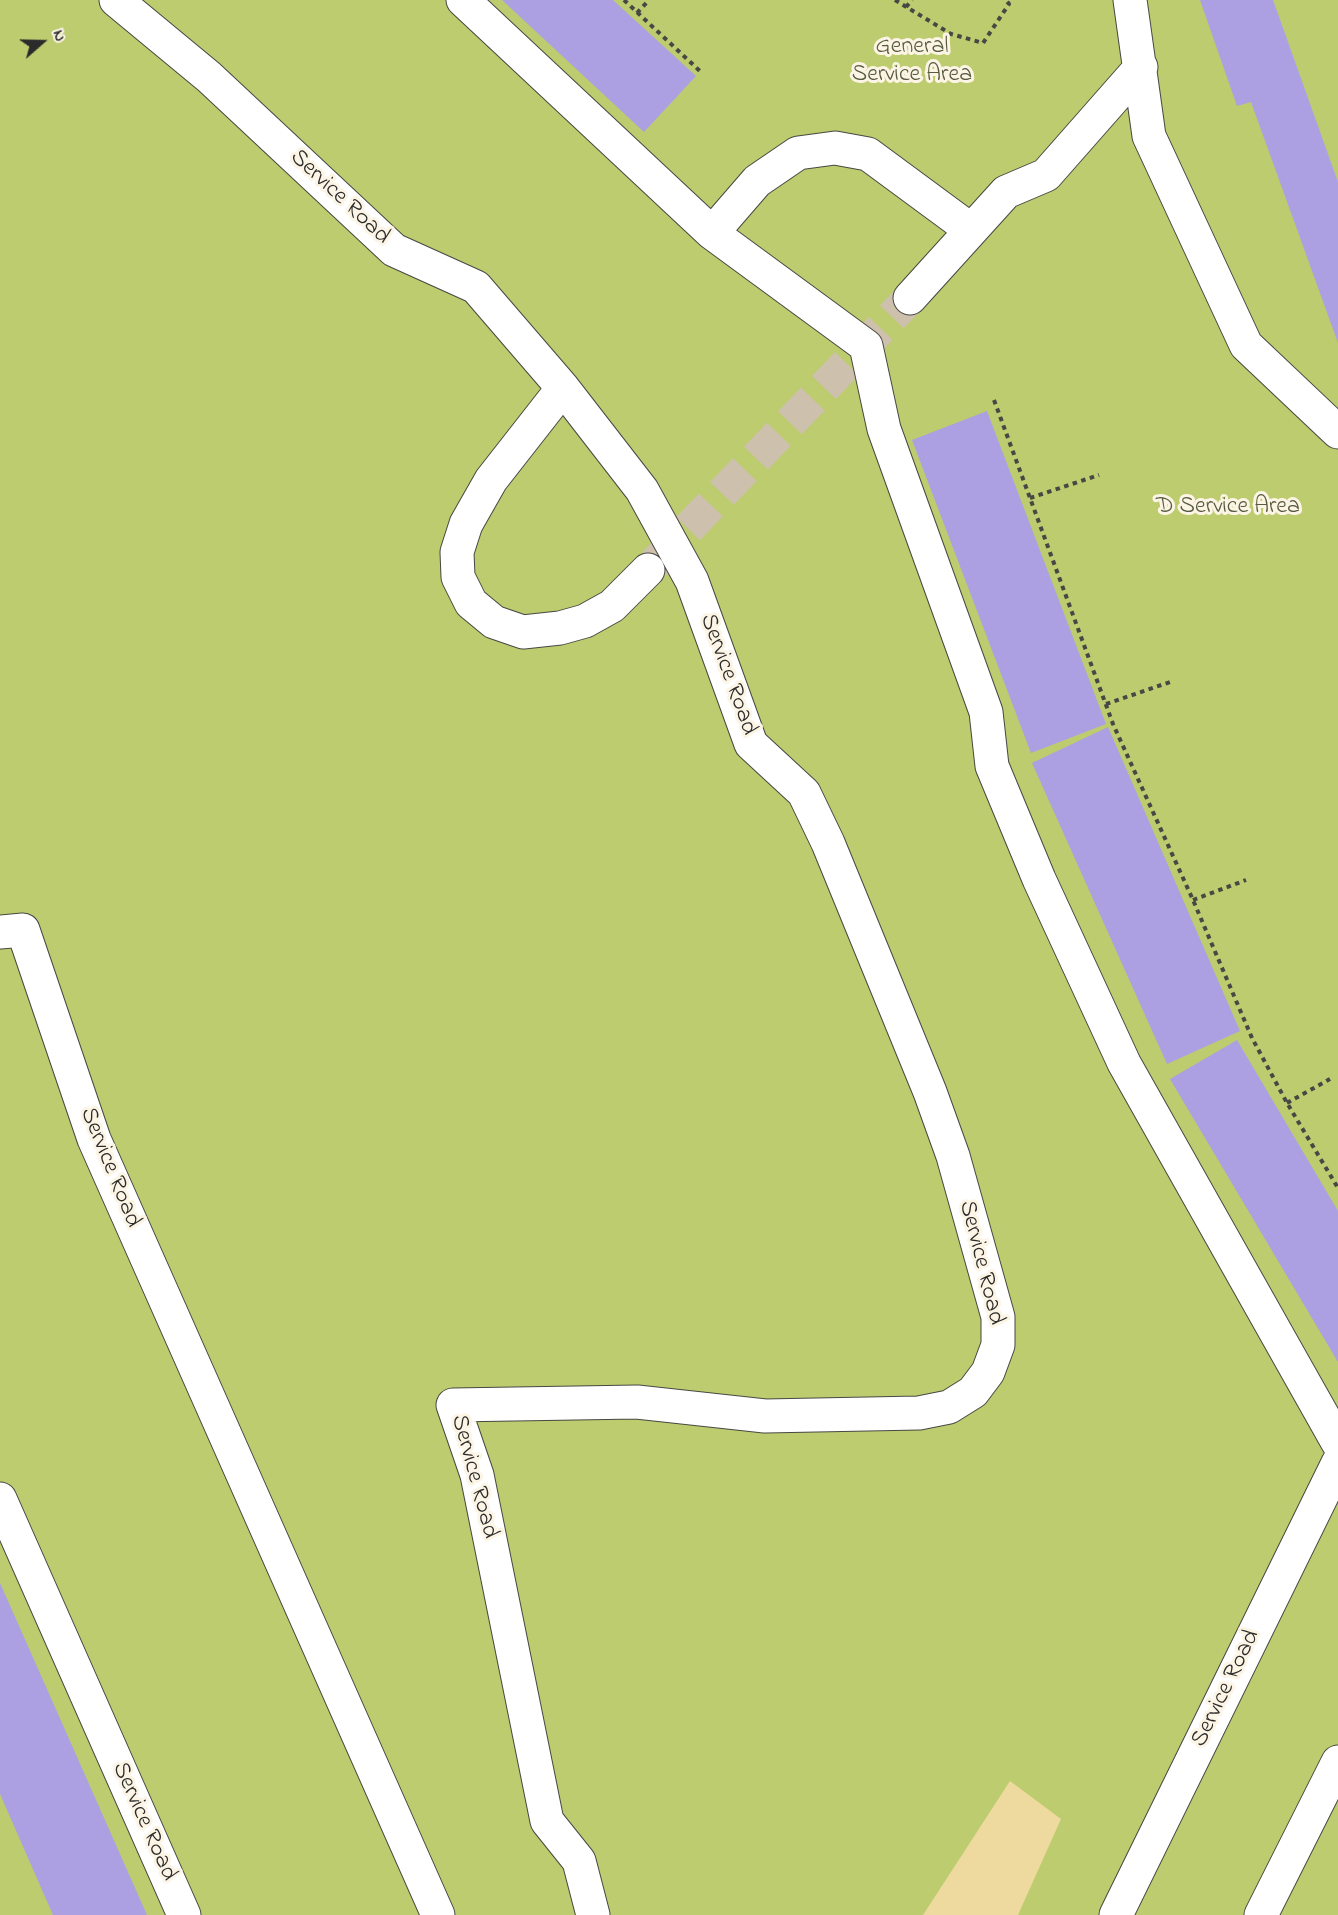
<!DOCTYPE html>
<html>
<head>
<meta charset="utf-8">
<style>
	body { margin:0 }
	#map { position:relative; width:1338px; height:1915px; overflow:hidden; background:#f6e7ce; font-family:"Indie Flower",sans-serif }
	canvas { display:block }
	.north { position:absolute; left:12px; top:12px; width:60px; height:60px; -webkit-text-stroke:4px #fcf5e5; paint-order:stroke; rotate:70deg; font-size:16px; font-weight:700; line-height:24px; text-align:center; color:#2b2b2b }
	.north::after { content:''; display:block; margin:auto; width:21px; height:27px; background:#2b2b2b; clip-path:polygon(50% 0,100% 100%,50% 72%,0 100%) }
</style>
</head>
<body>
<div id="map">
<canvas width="1338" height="1915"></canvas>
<div class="north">N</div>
</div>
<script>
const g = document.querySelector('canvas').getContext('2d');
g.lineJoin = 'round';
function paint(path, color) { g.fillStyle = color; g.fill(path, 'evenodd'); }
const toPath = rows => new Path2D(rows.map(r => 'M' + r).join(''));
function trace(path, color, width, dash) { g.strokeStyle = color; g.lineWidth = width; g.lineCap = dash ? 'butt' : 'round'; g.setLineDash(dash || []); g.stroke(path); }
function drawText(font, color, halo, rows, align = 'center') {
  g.font = font + ' "Indie Flower",sans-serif'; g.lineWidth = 6; g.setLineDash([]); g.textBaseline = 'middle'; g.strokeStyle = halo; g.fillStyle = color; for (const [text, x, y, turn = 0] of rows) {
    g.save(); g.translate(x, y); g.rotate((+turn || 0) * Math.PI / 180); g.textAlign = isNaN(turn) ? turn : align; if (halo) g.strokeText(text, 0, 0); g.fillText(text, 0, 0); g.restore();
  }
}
const green = toPath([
	[0,0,1338,0,1338,1915,0,1915]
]);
const sand = toPath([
	[1010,1781,1061,1819,1018,1915,923,1915]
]);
const building = toPath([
	[502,0,613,0,696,76,644,132],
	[1200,0,1273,0,1338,182,1338,343,1251,102,1237,106],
	[987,411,1106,724,1031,753,912,440],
	[1108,727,1240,1031,1167,1064,1032,763],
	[1237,1040,1338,1211,1338,1362,1170,1079],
	[0,1583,147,1915,53,1915,0,1794]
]);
const minorTunnel = toPath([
	[654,564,910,298]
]);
const path = toPath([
	[624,0,702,73],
	[895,0,951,34,983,43,1009,4,1006,0],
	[906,7,912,0],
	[637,13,649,0],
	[994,400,1113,724,1193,900,1252,1038,1287,1103,1338,1188],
	[1030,498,1099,475],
	[1106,704,1173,681],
	[1193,900,1246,880],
	[1287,1103,1330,1079]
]);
const minor = toPath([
	[116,0,209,77,394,250,476,287,563,388,642,490,692,581,751,744,804,793,828,843,930,1092,953,1156,998,1317,998,1345,988,1372,973,1392,949,1407,919,1413,765,1416,637,1402,453,1405,477,1475,547,1821,579,1861,593,1915],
	[463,0,712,233,866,346,884,429,986,712,992,766,1039,879,1124,1063,1338,1443],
	[1130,0,1149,136,1246,345,1338,432],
	[712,233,757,181,798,153,835,148,868,154,971,230],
	[910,298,1006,192,1046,175,1141,67],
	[563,388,491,480,466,524,457,552,458,577,471,603,494,622,523,632,560,628,585,621,612,606,648,570],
	[0,932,23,930,94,1139,438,1915],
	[0,1499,184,1915],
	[1116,1915,1338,1463],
	[1261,1915,1338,1762]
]);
const parkNames = [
	["General",912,48],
	["Service Area",912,76],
	["D Service Area",1228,508]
];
const streetNames = [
	["Service Road",339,198,43],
	["Service Road",727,675,70],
	["Service Road",109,1168,68],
	["Service Road",980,1263,76],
	["Service Road",473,1477,75],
	["Service Road",1227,1689,-64],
	["Service Road",143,1822,66]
];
paint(green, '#bccc6f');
paint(sand, '#eeda9e');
paint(building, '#aca0e3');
trace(minorTunnel, '#cdc1ad', 33, [33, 16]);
trace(minor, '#494743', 35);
trace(path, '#494743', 4, [4.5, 4.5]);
trace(minor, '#fff', 33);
drawText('24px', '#565b3f', '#fcf5e5', parkNames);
drawText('24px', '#2b2b2b', '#fcf5e5', streetNames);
</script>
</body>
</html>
